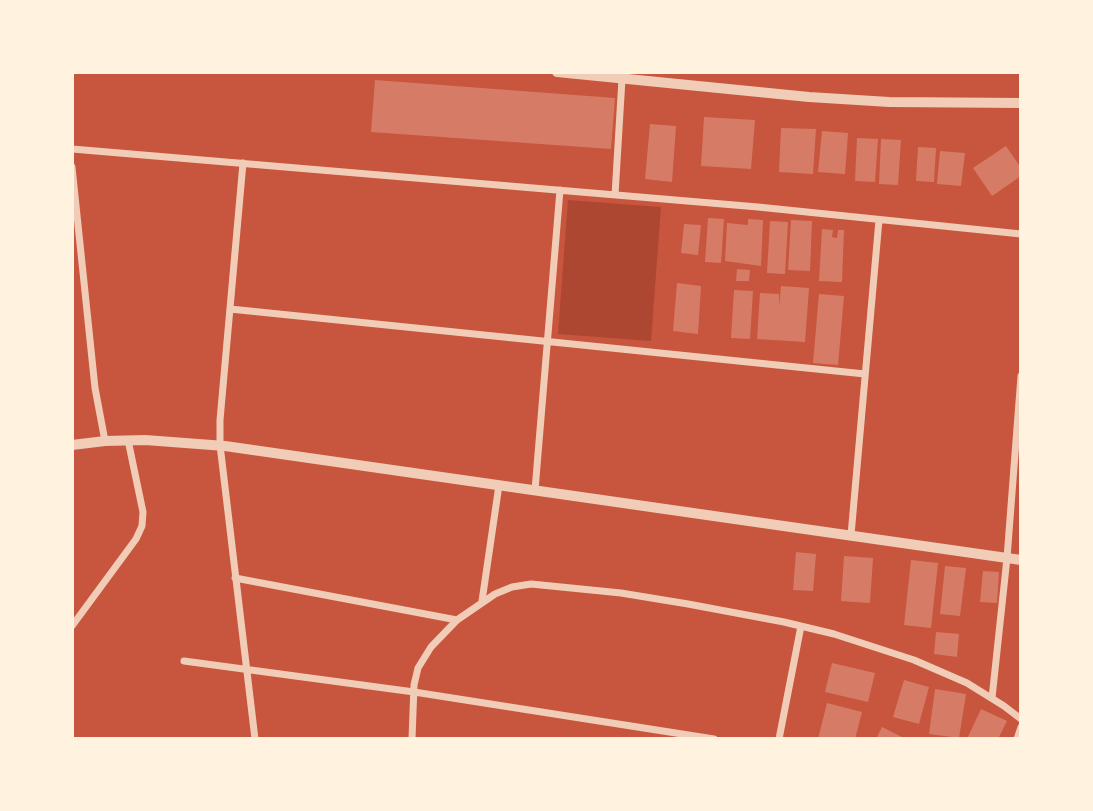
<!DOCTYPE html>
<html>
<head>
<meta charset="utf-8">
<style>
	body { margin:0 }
	#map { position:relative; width:1093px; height:811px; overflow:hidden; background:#c8553d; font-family:"Space Grotesk",sans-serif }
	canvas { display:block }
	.frame { position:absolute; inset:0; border:74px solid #fff3e0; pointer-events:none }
</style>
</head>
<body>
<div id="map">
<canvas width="1093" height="811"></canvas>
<div class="frame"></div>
</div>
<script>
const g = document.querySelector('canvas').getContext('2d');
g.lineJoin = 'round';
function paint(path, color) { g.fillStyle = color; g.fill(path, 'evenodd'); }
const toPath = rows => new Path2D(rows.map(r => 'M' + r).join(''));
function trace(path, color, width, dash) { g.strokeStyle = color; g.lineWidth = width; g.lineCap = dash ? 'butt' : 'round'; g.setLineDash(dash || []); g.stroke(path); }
const green = toPath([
	[568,200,661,207,651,341,558,334]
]);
const building = toPath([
	[375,80,615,98,611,149,371,132],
	[704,117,755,120,751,169,701,166],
	[650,124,676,126,672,182,645,179],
	[781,128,816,129,813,174,779,172],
	[822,131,848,133,845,174,818,172],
	[857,138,878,139,875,182,855,181],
	[881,139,901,140,898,185,879,184],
	[1006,146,1021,168,1021,176,992,196,973,168],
	[918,147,936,148,934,182,916,181],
	[940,151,965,153,961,186,937,184],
	[708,218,724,219,721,263,705,262],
	[748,219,763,220,761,266,725,261,727,223,748,225],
	[791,220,812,221,810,271,788,270],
	[770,221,788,222,785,274,767,273],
	[684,224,701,225,698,255,681,253],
	[822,229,833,230,832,237,837,238,838,230,844,230,842,282,819,281],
	[737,269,750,270,749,281,736,281],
	[677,283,701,286,698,334,673,331],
	[781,286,809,288,805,342,757,339,760,293,779,294,779,307],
	[734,290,753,291,750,339,731,338],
	[819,294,844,296,838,365,813,363],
	[796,552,816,554,813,591,793,590],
	[844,556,873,558,870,603,841,601],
	[911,560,938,563,931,628,904,625],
	[945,566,966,568,960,616,940,614],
	[983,571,999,572,997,603,980,602],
	[936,632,959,634,957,657,934,654],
	[832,663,875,673,868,702,825,692],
	[904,680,929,687,919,724,893,717],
	[935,689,966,694,959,738,929,734],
	[827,703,862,712,855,739,818,739],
	[981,709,1007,721,998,739,967,739],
	[882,727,906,739,876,739]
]);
const minor = toPath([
	[72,149,758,207,1021,234],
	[243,163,220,420,220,445,255,739],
	[72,167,95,388,105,441],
	[615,195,622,79],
	[230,309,865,374],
	[535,490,560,190],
	[851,535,879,220],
	[235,578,457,620,495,594,512,587,531,584,621,593,688,604,784,622,834,634,914,660,967,683,1004,706,1021,719],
	[482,601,499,485],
	[72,626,136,539,142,526,143,512,128,440],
	[184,661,414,692,714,739],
	[992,698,1007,558,1021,376],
	[412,739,414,685,418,668,431,647,457,620],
	[779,739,801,626],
	[1017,739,1021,727]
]);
const tertiary = toPath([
	[557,72,809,97,889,102,1021,103],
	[72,445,105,441,145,440,225,446,1021,560]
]);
paint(green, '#ae4732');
paint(building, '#d67c66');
trace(minor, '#f1ccb7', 7);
trace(tertiary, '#f1ccb7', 10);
</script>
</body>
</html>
